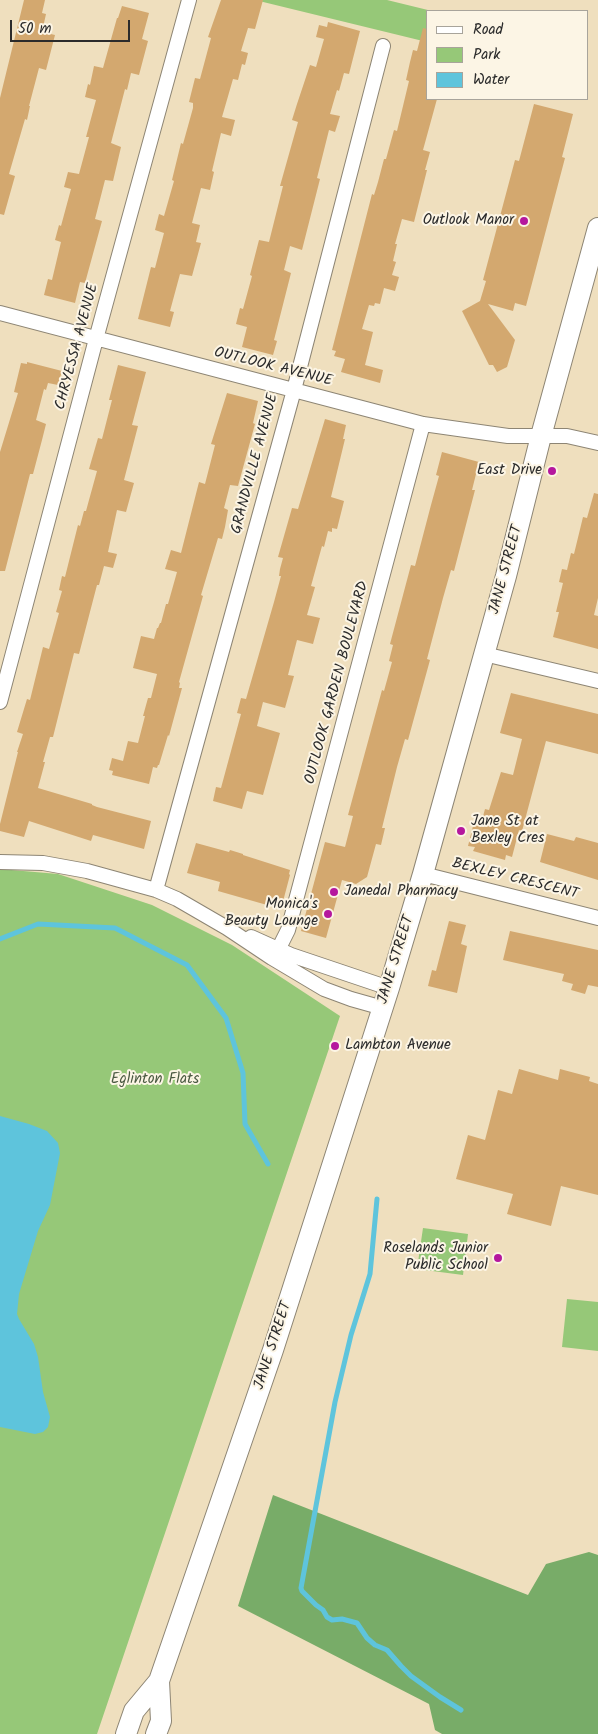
<!DOCTYPE html>
<html>
<head>
<meta charset="utf-8">
<style>
	body { margin:0 }
	#map { position:relative; width:598px; height:1734px; overflow:hidden; background:#efdfbe; font-family:Kalam,sans-serif }
	canvas { display:block }
	.legend { position:absolute; left:426px; top:10px; width:162px; height:90px; box-sizing:border-box; background:#fcf5e5; border:1px solid #a8a49b; margin:0; padding:6px 9px; list-style:none; font-size:15px; color:#2b2b2b }
	.legend li { display:flex; align-items:center; gap:10px; height:25px }
	.legend b { width:25px; border:1px solid #a8a49b }
	.scale { position:absolute; left:10px; top:20px; width:120px; height:22px; box-sizing:border-box; border:2px solid #2b2b2b; border-top:0; padding-left:6px; font-size:15px; line-height:18px; white-space:nowrap; color:#2b2b2b; -webkit-text-stroke:4px #fcf5e5; paint-order:stroke }
</style>
</head>
<body>
<div id="map">
<canvas width="598" height="1734"></canvas>
<ul class="legend">
<li><b style="height:6px;background:#fff"></b>Road</li>
<li><b style="height:14px;background:#96c878"></b>Park</li>
<li><b style="height:14px;background:#5ec4dc"></b>Water</li>
</ul>
<div class="scale">50 m</div>
</div>
<script>
const g = document.querySelector('canvas').getContext('2d');
g.lineJoin = 'round';
function paint(path, color) { g.fillStyle = color; g.fill(path, 'evenodd'); }
const toPath = rows => new Path2D(rows.map(r => 'M' + r).join(''));
function trace(path, color, width, dash) { g.strokeStyle = color; g.lineWidth = width; g.lineCap = dash ? 'butt' : 'round'; g.setLineDash(dash || []); g.stroke(path); }
function drawText(font, color, halo, rows, align = 'center') {
  g.font = font + ' Kalam,sans-serif'; g.lineWidth = 4; g.setLineDash([]); g.textBaseline = 'middle'; g.strokeStyle = halo; g.fillStyle = color; for (const [text, x, y, turn = 0] of rows) {
    g.save(); g.translate(x, y); g.rotate((+turn || 0) * Math.PI / 180); g.textAlign = isNaN(turn) ? turn : align; if (halo) g.strokeText(text, 0, 0); g.fillText(text, 0, 0); g.restore();
  }
}
const green = toPath([
	[255,0,387,0,432,11,427,11,427,42],
	[0,869,58,874,152,905,232,945,340,1016,97,1734,0,1734],
	[423,1228,468,1234,463,1275,417,1269],
	[567,1299,598,1302,598,1351,562,1347]
]);
const forest = toPath([
	[273,1495,528,1595,546,1564,589,1552,598,1555,598,1734,442,1734,435,1730,429,1704,238,1606]
]);
const water = toPath([
	[0,1116,29,1124,47,1131,58,1143,60,1153,50,1205,38,1231,19,1294,17,1314,19,1319,34,1344,38,1357,43,1392,50,1417,48,1427,43,1432,35,1434,0,1427]
]);
const stream = toPath([
	[0,939,38,924,115,928,187,965,226,1018,243,1073,245,1124,268,1164],
	[377,1199,370,1274,351,1335,335,1402,301,1588,302,1591,316,1605,323,1610,327,1617,332,1620,342,1619,357,1623,367,1638,375,1645,387,1650,401,1666,411,1676,440,1697,461,1710]
]);
const building = toPath([
	[24,0,45,0,42,13,46,14,42,32,55,35,46,70,39,68,29,106,30,106,27,120,25,119,9,174,15,176,4,215,0,214,0,98],
	[221,0,263,0,255,29,248,28,241,51,248,53,245,65,242,64,238,80,233,79,222,117,235,120,231,136,221,133,212,171,214,172,210,190,201,188,192,223,200,225,196,242,201,243,192,276,180,274,170,311,174,312,170,327,138,319,151,267,155,268,164,233,155,230,159,214,164,216,174,181,172,180,181,143,183,144,193,108,193,103,189,102,195,78,200,79,211,38,208,37],
	[122,6,149,13,142,39,148,41,139,75,131,73,127,90,125,89,111,143,121,147,113,181,105,180,95,219,102,221,85,283,80,282,75,303,44,295,48,279,52,280,61,242,55,240,59,225,61,226,71,189,64,187,68,172,79,174,89,137,86,137,96,100,85,97,88,84,90,85,94,66,103,68,117,18,118,18],
	[328,22,360,31,349,74,344,73,339,91,337,90,330,114,340,116,335,132,329,130,317,178,320,179,302,250,290,246,284,270,291,273,274,340,277,341,273,355,242,347,247,327,236,324,240,308,243,309,252,276,250,275,259,240,269,242,283,186,280,186,298,122,292,120,297,104,310,65,316,67,324,39,316,37,319,25,327,27],
	[423,28,427,29,427,99,437,99,423,150,430,152,425,170,427,170,414,222,402,219,395,244,397,244,393,261,396,262,392,275,399,277,395,291,384,288,380,304,375,303,374,306,369,305,362,329,373,332,365,365,383,370,380,383,341,372,345,359,334,356,336,351,332,350,372,194,374,195,378,182,384,159,386,159,394,130,397,131,409,81,406,80,410,62,413,50,417,51],
	[534,104,573,114,562,157,565,158,526,306,515,303,513,311,488,304,515,340,507,367,497,372,493,365,489,365,462,311,480,301,486,281,483,280,515,160,519,161],
	[27,362,62,371,58,385,48,383,46,390,44,389,36,420,46,424,42,440,33,474,30,474,5,571,0,571,0,452,18,393,14,392,21,363,27,364],
	[118,365,146,372,132,425,138,426,124,480,134,483,126,512,117,510,108,552,117,554,113,568,104,566,99,585,97,585,79,654,74,653,53,737,50,737,43,762,45,762,38,788,92,804,92,805,97,807,151,821,144,849,93,835,91,841,29,821,24,837,0,831,0,824,18,752,17,752,23,734,17,732,27,699,30,700,43,647,49,649,59,613,56,612,62,591,59,590,62,576,65,577,78,525,80,526,84,511,86,511,89,500,97,471,89,469,98,438,102,439,112,400,109,400],
	[227,393,258,401,253,423,255,424,238,486,230,485,224,508,228,510,225,527,222,539,218,538,201,595,203,596,179,682,180,683,179,688,182,688,169,736,168,735,159,765,158,765,157,768,153,767,149,784,112,775,113,771,109,770,112,758,123,761,128,741,138,743,145,716,143,716,148,698,151,698,157,674,133,668,141,636,154,639,157,628,158,628,160,623,161,623,166,604,168,604,177,572,165,569,171,550,181,553,199,482,205,484,215,445,211,444],
	[325,419,346,425,343,439,345,439,331,497,344,501,337,529,332,528,332,532,328,531,324,547,322,546,311,586,315,587,307,615,320,618,313,644,297,640,288,675,294,676,285,708,263,702,257,726,280,733,263,795,247,791,242,809,213,801,216,787,221,788,241,714,237,713,241,698,246,699,274,602,281,576,279,576,280,569,283,558,278,557,292,508,298,509],
	[442,452,479,462,472,490,475,490,454,571,451,570,443,598,427,659,430,660,408,740,405,739,397,767,382,828,385,828,381,845,376,844,367,877,356,884,342,880,326,938,301,931,325,842,345,847,353,816,348,815,382,690,384,691,392,662,389,661,393,645,390,644,411,565,415,566,431,505,439,476,436,475],
	[594,493,598,494,598,598,594,615,598,616,598,649,553,637,559,612,556,612,563,583,559,582,562,569,567,570,571,553,574,554,583,517,587,518],
	[511,693,598,714,598,754,546,741,522,831,519,830,512,857,506,855,505,860,473,851,475,847,468,846,474,822,481,824,485,809,489,810,501,772,513,775,522,739,500,733],
	[547,834,574,841,576,837,598,843,598,880,540,862],
	[196,843,229,852,230,850,243,854,243,855,290,870,289,874,290,875,281,909,218,891,220,882,187,873],
	[449,921,466,925,461,944,467,946,457,993,428,986,432,970,436,971],
	[510,931,598,950,598,987,588,985,585,994,571,990,573,984,562,981,564,974,503,960],
	[519,1069,558,1080,560,1069,590,1077,589,1081,598,1084,598,1195,561,1186,551,1226,507,1214,513,1194,456,1179,468,1135,485,1140,498,1090,512,1094]
]);
const street = toPath([
	[0,313,423,424,508,436,567,436,598,443],
	[484,654,598,681],
	[0,702,96,339,189,0],
	[0,862,43,863,87,871,156,890,177,899,227,928,272,958,324,989,351,999,383,1008],
	[423,874,598,918],
	[156,890,294,390,383,46],
	[251,937,291,955,389,988],
	[279,948,288,930,423,424]
]);
const secondary = toPath([
	[126,1734,134,1711,159,1681],
	[156,1734,161,1721,159,1681,273,1350,389,988,423,874,506,576,541,436,598,228]
]);
const markers = [
	[524,221,5,"#b5179e"],
	[552,471,5,"#b5179e"],
	[461,831,5,"#b5179e"],
	[334,892,5,"#b5179e"],
	[328,914,5,"#b5179e"],
	[335,1046,5,"#b5179e"],
	[498,1258,5,"#b5179e"]
];
const poiNames = [
	["Outlook Manor",514,221],
	["East Drive",542,471],
	["Jane St at",471,822,"left"],
	["Bexley Cres",471,839,"left"],
	["Janedal Pharmacy",344,892,"left"],
	["Monica's",318,905],
	["Beauty Lounge",318,922],
	["Lambton Avenue",345,1046,"left"],
	["Roselands Junior",488,1249],
	["Public School",488,1266]
];
const streetNames = [
	["CHRYESSA AVENUE",78,347,-75],
	["OUTLOOK AVENUE",273,368,14],
	["GRANDVILLE AVENUE",256,464,-75],
	["JANE STREET",507,570,-75],
	["OUTLOOK GARDEN BOULEVARD",338,683,-75],
	["BEXLEY CRESCENT",515,880,14],
	["JANE STREET",397,960,-73],
	["JANE STREET",274,1346,-72]
];
const parkNames = [
	["Eglinton Flats",155,1080]
];
paint(green, '#96c878');
paint(forest, '#78ac68');
paint(water, '#5ec4dc');
trace(stream, '#5ec4dc', 5);
paint(building, '#d3a86f');
trace(street, '#8d8574', 16);
trace(secondary, '#8d8574', 22);
trace(street, '#fff', 14);
trace(secondary, '#fff', 20);
for (const [x, y, r, color] of markers) { const dot = new Path2D(); dot.arc(x, y, r, 0, 2 * Math.PI); g.fillStyle = color; g.fill(dot); trace(dot, '#fcf5e5', 2); }
drawText('15px', '#2b2b2b', '#fcf5e5', poiNames, 'right');
drawText('15px', '#2b2b2b', '#fcf5e5', streetNames);
drawText('15px', '#4b5a42', '#fcf5e5', parkNames);
</script>
</body>
</html>
